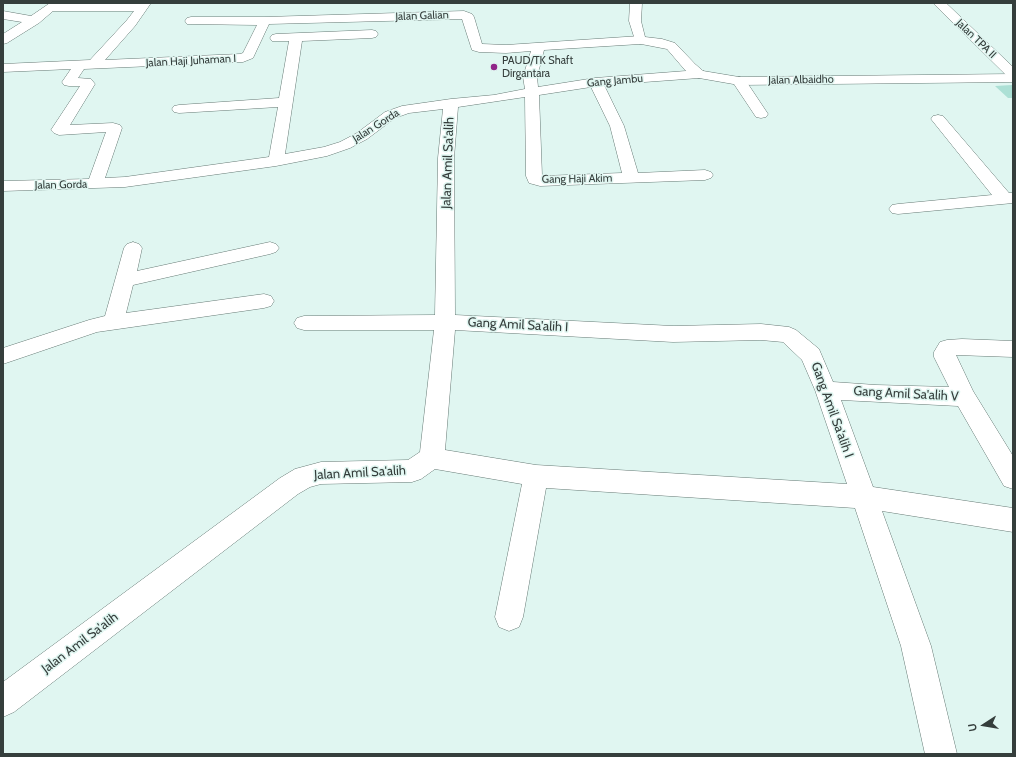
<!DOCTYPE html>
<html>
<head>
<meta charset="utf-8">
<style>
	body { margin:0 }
	#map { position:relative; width:1016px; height:757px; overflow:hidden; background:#e0f6f1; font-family:Cabin,sans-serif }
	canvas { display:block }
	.frame { position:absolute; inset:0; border:4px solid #353e3c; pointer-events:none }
	.north { position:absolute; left:964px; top:705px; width:40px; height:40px; -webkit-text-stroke:3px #e0f6f1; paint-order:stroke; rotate:258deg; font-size:11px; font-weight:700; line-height:16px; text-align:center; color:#353e3c }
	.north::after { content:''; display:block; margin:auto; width:14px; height:18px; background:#353e3c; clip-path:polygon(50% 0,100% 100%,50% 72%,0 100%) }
</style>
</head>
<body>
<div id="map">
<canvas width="1016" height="757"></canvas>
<div class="frame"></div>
<div class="north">U</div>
</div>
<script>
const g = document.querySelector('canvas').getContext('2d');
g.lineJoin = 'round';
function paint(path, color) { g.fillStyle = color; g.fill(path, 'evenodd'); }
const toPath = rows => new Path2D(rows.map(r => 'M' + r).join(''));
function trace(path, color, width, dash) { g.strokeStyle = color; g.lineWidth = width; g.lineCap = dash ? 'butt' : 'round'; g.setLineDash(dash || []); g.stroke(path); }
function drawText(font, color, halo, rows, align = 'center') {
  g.font = font + ' Cabin,sans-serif'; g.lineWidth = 3; g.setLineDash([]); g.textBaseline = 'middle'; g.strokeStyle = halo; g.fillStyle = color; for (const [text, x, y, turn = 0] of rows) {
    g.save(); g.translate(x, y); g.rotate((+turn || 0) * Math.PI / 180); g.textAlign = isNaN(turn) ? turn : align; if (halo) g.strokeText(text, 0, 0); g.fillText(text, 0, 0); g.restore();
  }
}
const green = toPath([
	[1012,85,1013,87,1013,98,1008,98,995,86]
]);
const minor = toPath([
	[50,3,64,3,63,4,151,3,135,26,105,60,240,54,243,53,257,25,187,24,185,21,187,18,191,17,265,17,464,11,472,14,474,17,482,44,506,45,640,36,644,37,646,40,644,43,640,44,544,50,537,77,538,87,595,78,699,70,704,71,706,74,704,77,699,78,604,85,624,126,638,173,705,170,711,172,713,175,711,178,705,180,540,186,529,183,526,176,525,97,458,107,454,158,455,315,673,326,761,324,789,327,796,330,819,349,833,382,876,385,949,387,934,357,934,352,940,342,947,340,962,339,1013,341,1013,357,956,355,973,391,1013,456,1013,489,1004,486,958,406,841,400,873,487,1013,508,1013,532,882,511,931,646,957,754,925,754,901,646,855,508,546,488,523,617,519,627,509,631,499,627,495,617,522,484,435,469,421,479,412,482,321,484,310,487,298,494,14,712,3,717,3,682,280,478,295,469,321,462,408,460,420,452,434,330,304,330,297,328,294,323,297,318,304,316,435,315,438,158,443,109,409,113,395,118,367,139,350,148,327,156,276,166,125,187,3,191,3,181,89,179,106,132,59,135,54,133,51,130,80,86,69,86,64,85,62,82,71,69,3,72,3,64,90,60,127,20,134,11,53,11,39,23,7,43,3,44,3,34,22,22,3,19,3,11,31,16,50,3],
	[462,19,472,50,479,52,506,53,531,51,523,77,525,89,494,95,451,99,402,106,385,112,357,133,340,142,324,147,285,154,302,41,372,38,376,37,378,34,376,31,372,30,276,34,272,35,270,38,272,41,289,41,279,98,179,105,174,106,172,109,174,112,179,113,278,107,269,157,125,177,105,178,122,128,120,125,113,123,70,125,95,84,91,79,78,78,84,69,243,62,253,58,269,24,462,19],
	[591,87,610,126,622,173,542,176,539,95,591,87],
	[455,330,673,342,761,340,783,342,802,360,815,390,847,484,536,465,445,450,455,330],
	[933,3,946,3,1013,67,1013,78,1008,77,933,3],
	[739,77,744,78,768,114,766,117,761,118,756,117,732,81,734,78,739,77],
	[938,115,943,116,1009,193,1013,193,1013,203,898,214,892,213,889,209,892,205,898,204,992,195,931,119,933,116,938,115],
	[133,242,139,244,142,248,137,271,270,242,276,244,279,248,276,252,270,254,133,285,126,313,264,294,271,296,274,301,271,306,264,308,97,332,3,364,3,348,89,320,105,316,124,248,127,244,133,242]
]);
const tertiary = toPath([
	[630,3,642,3,641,21,645,37,662,39,675,43,695,64,703,71,739,77,1013,74,1013,82,739,85,699,78,694,77,685,70,667,49,636,43,629,21,630,3]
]);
const markers = [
	[494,67,4,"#902689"]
];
const farStreetnames = [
	["Jalan Galian",422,16,-2],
	["Jalan TPA II",976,39,44],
	["Jalan Haji Juhaman I",191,61,-3],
	["Jalan Albaidho",801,80,-1],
	["Gang Jambu",615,81,-5],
	["Jalan Gorda",376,126,-32],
	["Gang Haji Akim",577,179,-1],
	["Jalan Gorda",61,185,-1]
];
const farPoinames = [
	["PAUD/TK Shaft",502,61],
	["Dirgantara",502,74]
];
const streetNames = [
	["Jalan Amil Sa'alih",448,163,-88],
	["Gang Amil Sa'alih I",518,325,3],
	["Gang Amil Sa'alih V",906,394,3],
	["Gang Amil Sa'alih I",832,410,70],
	["Jalan Amil Sa'alih",360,473,-3],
	["Jalan Amil Sa'alih",80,643,-37]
];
paint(green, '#ace0d5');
trace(minor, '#667a75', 1);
trace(tertiary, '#667a75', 1);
paint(minor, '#fff');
paint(tertiary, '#fff');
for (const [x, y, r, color] of markers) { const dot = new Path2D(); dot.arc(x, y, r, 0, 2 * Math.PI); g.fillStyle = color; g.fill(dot); trace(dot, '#e0f6f1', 1.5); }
drawText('11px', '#353e3c', '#e0f6f1', farStreetnames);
drawText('11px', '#353e3c', '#e0f6f1', farPoinames, 'left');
drawText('13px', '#353e3c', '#e0f6f1', streetNames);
</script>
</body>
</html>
